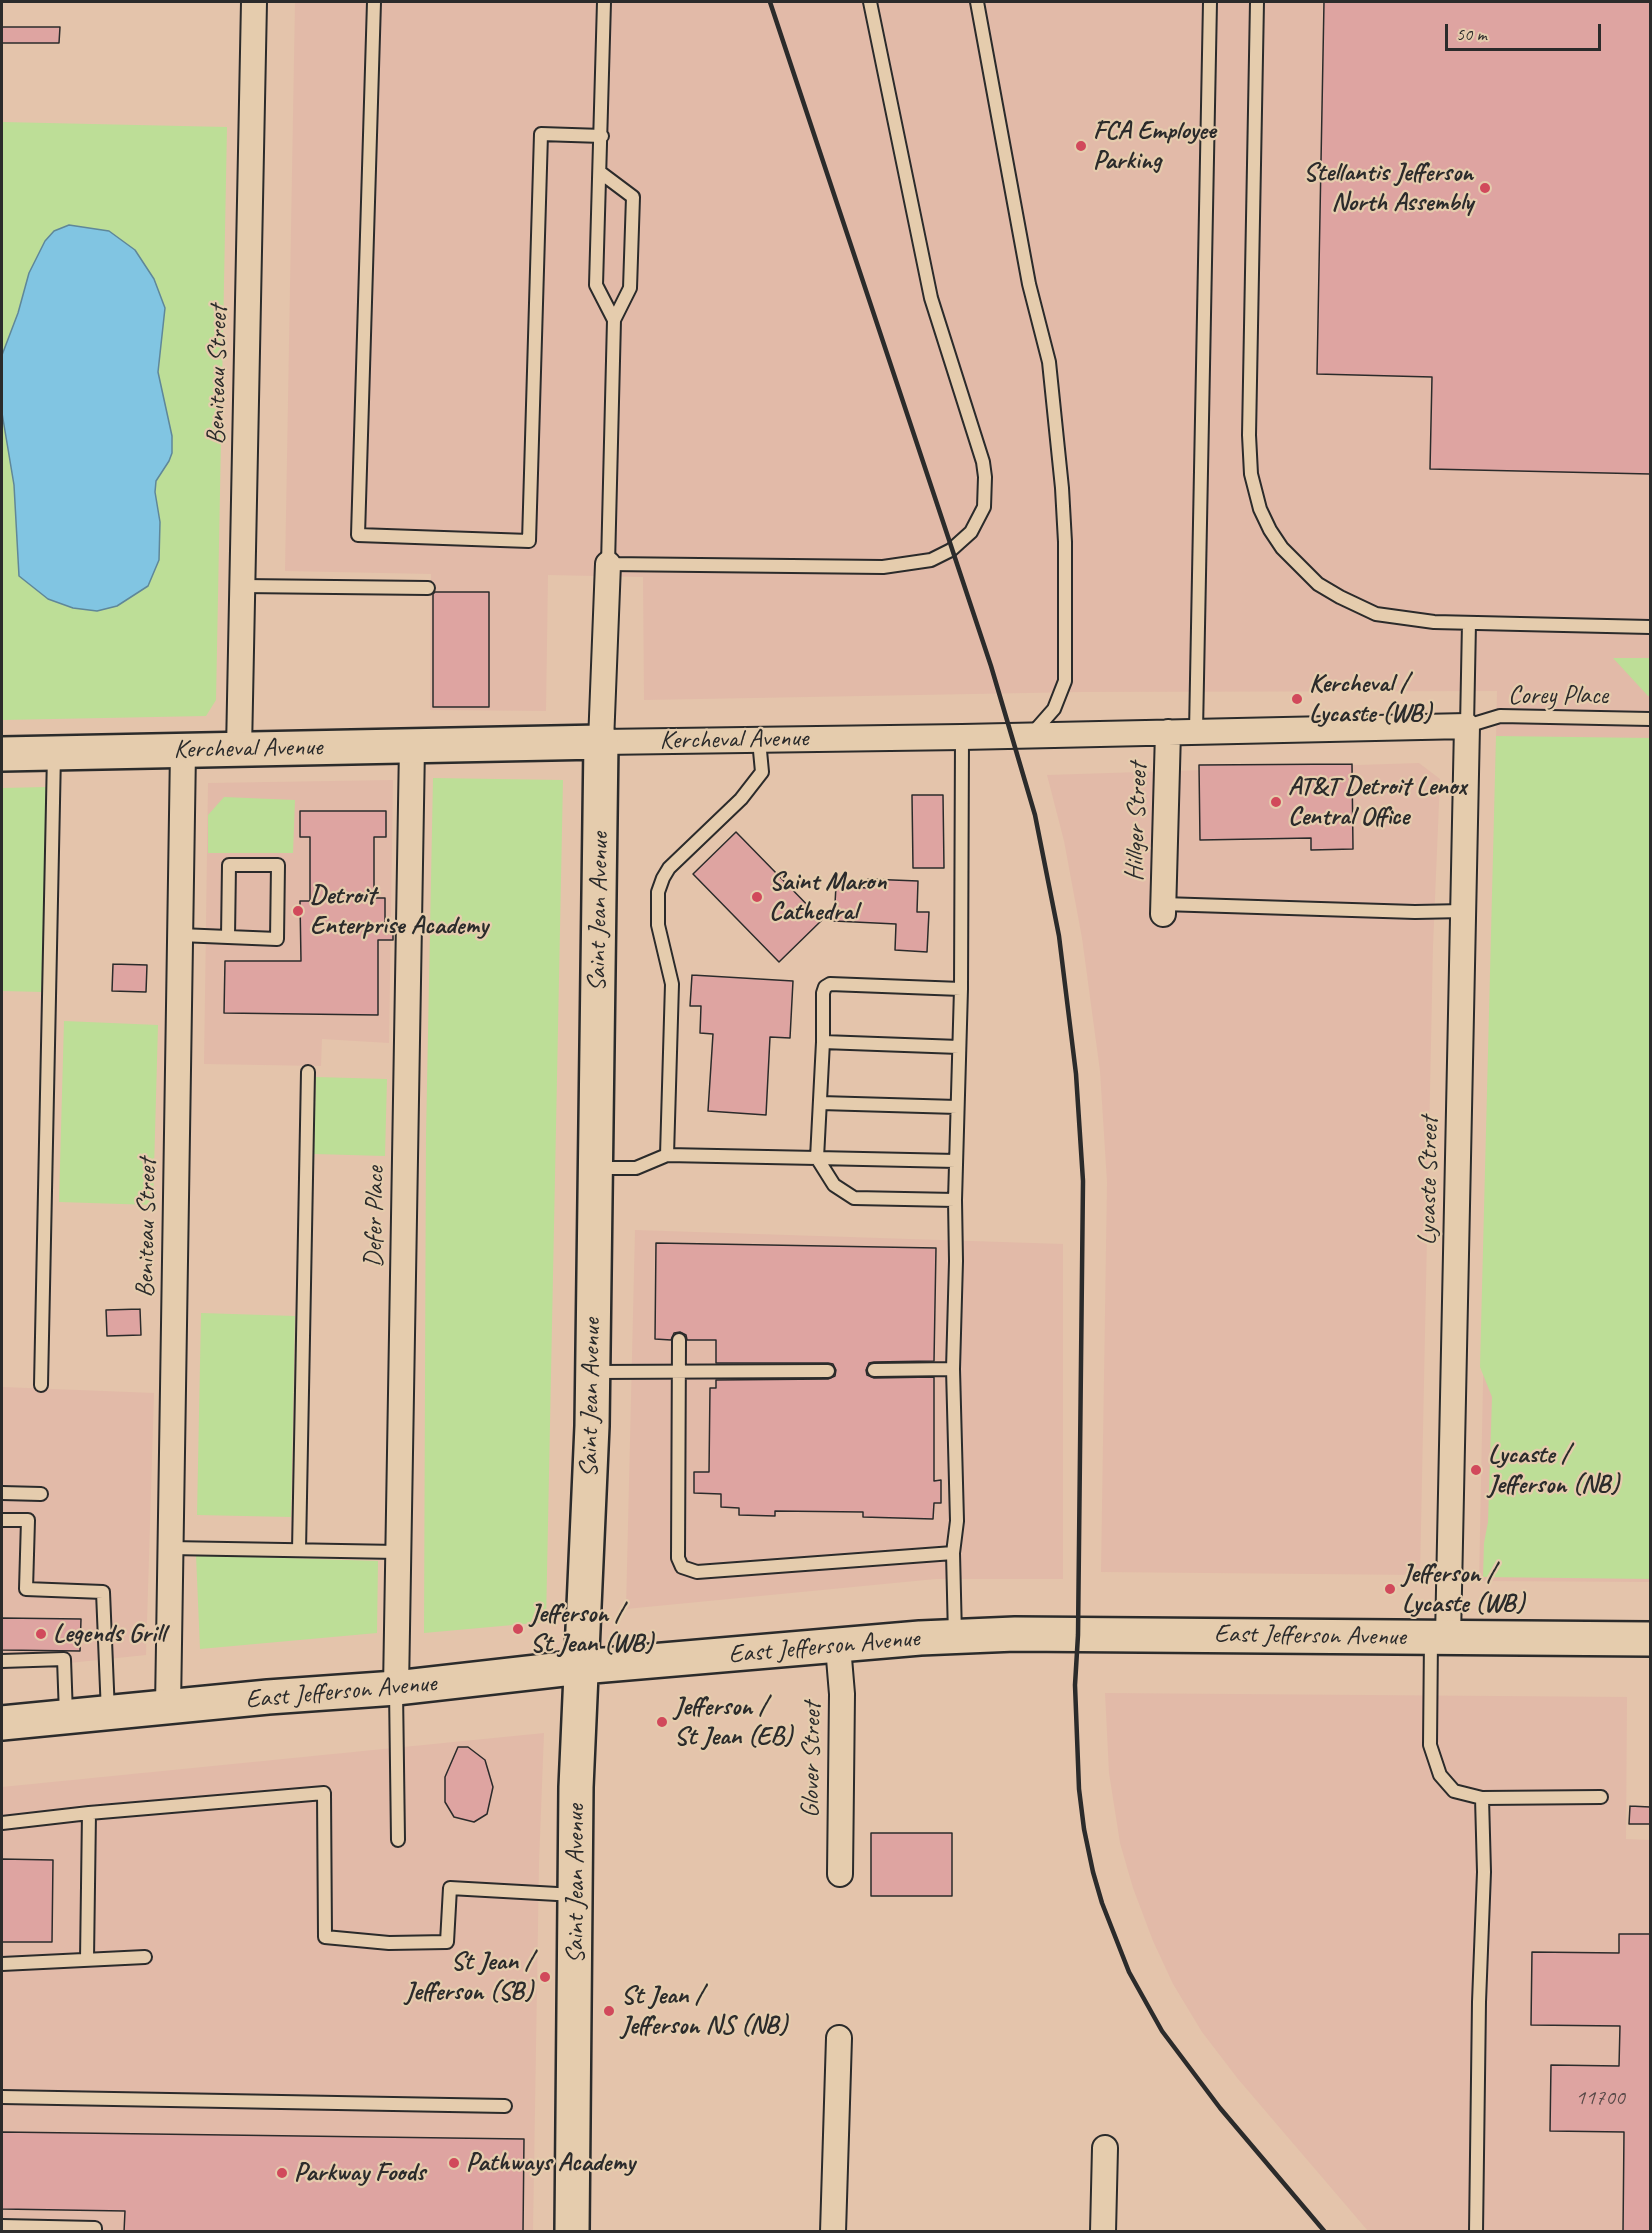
<!DOCTYPE html>
<html>
<head>
<meta charset="utf-8">
<style>
	body { margin:0 }
	#map { position:relative; width:1652px; height:2233px; overflow:hidden; background:#e4c4ab; font-family:Caveat,sans-serif }
	canvas { display:block }
	.frame { position:absolute; inset:0; border:3px solid #2b2b2b; pointer-events:none }
	.scale { position:absolute; left:1445px; top:24px; width:156px; height:27px; box-sizing:border-box; border:3px solid #2b2b2b; border-top:0; padding-left:8px; font-size:18px; line-height:21px; white-space:nowrap; color:#2b2b2b; -webkit-text-stroke:4px #e5ccad; paint-order:stroke }
</style>
</head>
<body>
<div id="map">
<canvas width="1652" height="2233"></canvas>
<div class="frame"></div>
<div class="scale">50 m</div>
</div>
<script>
const g = document.querySelector('canvas').getContext('2d');
g.lineJoin = 'round';
function paint(path, color) { g.fillStyle = color; g.fill(path, 'evenodd'); }
const toPath = rows => new Path2D(rows.map(r => 'M' + r).join(''));
function trace(path, color, width, dash) { g.strokeStyle = color; g.lineWidth = width; g.lineCap = dash ? 'butt' : 'round'; g.setLineDash(dash || []); g.stroke(path); }
function drawText(font, color, halo, rows, align = 'center') {
  g.font = font + ' Caveat,sans-serif'; g.lineWidth = 4.5; g.setLineDash([]); g.textBaseline = 'middle'; g.strokeStyle = halo; g.fillStyle = color; for (const [text, x, y, turn = 0] of rows) {
    g.save(); g.translate(x, y); g.rotate((+turn || 0) * Math.PI / 180); g.textAlign = isNaN(turn) ? turn : align; if (halo) g.strokeText(text, 0, 0); g.fillText(text, 0, 0); g.restore();
  }
}
const built = toPath([
	[295,2,1650,2,1650,1582,1479,1581,1497,691,1082,692,644,700,643,577,548,575,546,711,430,710,431,574,285,571],
	[1419,763,1440,779,1433,946,1420,1575,1101,1572,1107,1182,1100,1071,1082,938,1064,841,1047,775],
	[393,780,389,1043,322,1039,321,1066,204,1064,208,783],
	[635,1230,1063,1244,1063,1579,936,1579,626,1609],
	[2,1387,154,1393,146,1655,2,1670],
	[1105,1693,1627,1697,1626,1839,1650,1840,1650,2231,1368,2231,1238,2079,1202,2032,1173,1984,1153,1941,1133,1888,1120,1843,1109,1773],
	[544,1733,539,1863,533,2231,2,2232,2,1787]
]);
const green = toPath([
	[2,122,227,127,216,700,206,716,2,720],
	[1613,658,1650,658,1650,696,1648,696],
	[1496,736,1650,738,1650,1579,1483,1577,1484,1543,1488,1522,1492,1397,1480,1367],
	[433,778,563,780,546,1622,424,1633,426,1135],
	[46,787,43,992,2,991,2,788],
	[224,797,295,800,293,853,208,853,208,815],
	[64,1021,158,1025,153,1205,59,1202],
	[316,1077,387,1079,385,1156,314,1154],
	[201,1313,295,1316,291,1517,197,1515],
	[196,1555,378,1561,377,1633,200,1649]
]);
const water = toPath([
	[69,225,109,231,135,250,154,279,165,308,158,372,172,436,172,453,169,461,156,481,155,492,160,522,159,560,148,586,117,606,97,611,73,608,48,599,19,576,14,485,2,413,2,355,18,313,29,273,45,241,54,231,69,225]
]);
const building = toPath([
	[1324,2,1650,2,1650,474,1430,469,1432,377,1317,374,1324,2],
	[2,27,60,27,59,43,2,43,2,27],
	[435,592,489,592,489,707,433,707,433,594,435,592],
	[1352,764,1353,849,1311,850,1311,838,1200,840,1199,765,1352,764],
	[912,795,943,795,944,868,913,868,912,795],
	[300,811,386,811,386,837,374,837,374,898,385,898,385,922,393,922,393,940,378,940,378,1015,224,1013,225,961,301,961,300,901,310,901,310,837,300,837,300,811],
	[736,832,822,920,779,962,693,874,736,832],
	[868,879,918,881,917,912,929,912,927,952,895,950,896,924,834,921,836,886,867,888,868,879],
	[113,964,147,965,146,992,112,991,113,964],
	[692,975,793,981,790,1038,770,1037,766,1115,708,1111,713,1034,700,1033,701,1006,690,1006,692,975],
	[656,1243,936,1248,934,1361,874,1362,869,1363,866,1370,867,1375,874,1378,934,1377,934,1481,941,1480,941,1503,934,1503,933,1519,863,1517,863,1512,775,1511,775,1516,739,1515,739,1508,721,1507,721,1494,694,1493,694,1472,709,1472,710,1388,716,1388,716,1380,828,1379,835,1376,836,1370,833,1364,828,1363,716,1363,716,1340,687,1340,686,1335,680,1332,674,1333,671,1340,655,1339,656,1243],
	[140,1309,141,1335,107,1336,106,1310,140,1309],
	[2,1618,81,1619,80,1651,2,1650,2,1618],
	[458,1747,468,1747,485,1760,493,1787,487,1814,474,1822,454,1817,445,1802,445,1777,458,1747],
	[1630,1806,1650,1807,1650,1824,1629,1824,1630,1806],
	[871,1833,952,1833,952,1896,871,1896,871,1833],
	[2,1859,53,1860,52,1942,2,1942,2,1859],
	[1619,1934,1650,1934,1650,2232,1623,2232,1624,2132,1550,2131,1551,2065,1619,2066,1620,2026,1531,2025,1532,1952,1619,1953,1619,1934],
	[2,2132,524,2139,523,2232,124,2232,125,2211,2,2209,2,2132]
]);
const lane = toPath([
	[374,2,358,535,529,541,541,134,602,136],
	[604,2,596,285,614,320],
	[977,2,1029,284,1049,362,1062,488,1065,542,1065,681,1054,709,1032,734],
	[1257,2,1249,435,1251,474,1260,509,1270,530,1282,548,1318,584,1340,597,1376,614,1434,622,1650,627],
	[601,173,633,197,630,288,614,320,608,564,883,567,931,560,951,550,971,532,984,507,985,477,983,462,931,298,870,2],
	[242,586,428,588],
	[1469,623,1467,726,1500,716,1650,719],
	[1196,731,1210,2],
	[1163,904,1415,912,1464,911],
	[180,935,228,937,277,939,278,865,229,865,228,937],
	[823,1042,959,1047],
	[821,1103,957,1107],
	[667,1155,672,984,658,925,658,892,663,878,669,868,741,799,762,772,759,740],
	[956,1161,817,1158,823,1042,823,993,825,987,830,984,961,989],
	[597,1168,636,1168,667,1155,817,1158,834,1185,854,1198,955,1200,961,989,962,737],
	[955,1200,956,1261,953,1369,957,1521,953,1553,955,1636],
	[679,1340,678,1558,682,1567,697,1572,953,1553],
	[874,1370,953,1369],
	[593,1372,828,1371],
	[41,1385,54,754],
	[2,1493,41,1494],
	[2,1520,28,1520,26,1589,103,1592,108,1713],
	[170,1548,398,1552],
	[299,1550,308,1072],
	[1431,1638,1430,1745,1440,1775,1454,1791,1482,1798,1484,1872,1479,2002,1476,2232],
	[2,1661,64,1659,66,1715],
	[396,1690,398,1840],
	[1482,1798,1601,1797],
	[2,1823,89,1813,324,1793,325,1937,389,1943,447,1942,450,1888,575,1895],
	[87,1959,89,1813],
	[2,1964,145,1957],
	[2,2097,505,2106],
	[2,2226,95,2228,95,2232]
]);
const street = toPath([
	[608,564,601,742,962,737,1467,726,1448,1637],
	[239,749,254,2],
	[1163,914,1168,732],
	[838,1646,842,1694,840,1874],
	[396,1688,412,746],
	[168,1707,183,751],
	[833,2232,839,2038],
	[1103,2232,1105,2148]
]);
const secondary = toPath([
	[2,754,601,742,592,1426,576,1787,572,2232],
	[2,1723,268,1697,396,1688,581,1667,920,1638,1015,1634,1650,1639]
]);
const rail = toPath([
	[770,2,991,666,1035,815,1059,936,1076,1074,1083,1181,1078,1635,1075,1685,1079,1789,1084,1829,1093,1872,1102,1903,1129,1972,1162,2031,1220,2108,1325,2232]
]);
const markers = [
	[1081,146,6,"#d1495b"],
	[1485,188,6,"#d1495b"],
	[1297,699,6,"#d1495b"],
	[1276,802,6,"#d1495b"],
	[757,897,6,"#d1495b"],
	[298,911,6,"#d1495b"],
	[1476,1470,6,"#d1495b"],
	[1390,1589,6,"#d1495b"],
	[518,1629,6,"#d1495b"],
	[41,1634,6,"#d1495b"],
	[662,1722,6,"#d1495b"],
	[545,1977,6,"#d1495b"],
	[609,2011,6,"#d1495b"],
	[454,2163,6,"#d1495b"],
	[282,2173,6,"#d1495b"]
];
const numberNames = [
	["11700",1600,2098]
];
const poiNames = [
	["FCA Employee",1093,131],
	["Parking",1093,161],
	["Stellantis Jefferson",1473,173,"right"],
	["North Assembly",1473,203,"right"],
	["Kercheval /",1309,684],
	["Lycaste (WB)",1309,714],
	["AT&T Detroit Lenox",1288,787],
	["Central Office",1288,817],
	["Saint Maron",769,882],
	["Cathedral",769,912],
	["Detroit",310,896],
	["Enterprise Academy",310,926],
	["Lycaste /",1488,1455],
	["Jefferson (NB)",1488,1485],
	["Jefferson /",1402,1574],
	["Lycaste (WB)",1402,1604],
	["Jefferson /",530,1614],
	["St Jean (WB)",530,1644],
	["Legends Grill",53,1634],
	["Jefferson /",674,1707],
	["St Jean (EB)",674,1737],
	["St Jean /",533,1962,"right"],
	["Jefferson (SB)",533,1992,"right"],
	["St Jean /",621,1996],
	["Jefferson NS (NB)",621,2026],
	["Pathways Academy",466,2163],
	["Parkway Foods",294,2173]
];
const streetNames = [
	["Beniteau Street",218,375,-89],
	["Corey Place",1558,696],
	["Kercheval Avenue",734,740,-1],
	["Kercheval Avenue",248,749,-1],
	["Hillger Street",1137,822,-88],
	["Saint Jean Avenue",599,912,-89],
	["Lycaste Street",1429,1181,-89],
	["Defer Place",375,1217,-89],
	["Beniteau Street",147,1228,-89],
	["Saint Jean Avenue",591,1398,-89],
	["East Jefferson Avenue",1310,1636,1],
	["East Jefferson Avenue",824,1647,-5],
	["East Jefferson Avenue",341,1692,-5],
	["Glover Street",812,1760,-89],
	["Saint Jean Avenue",576,1884,-90]
];
paint(built, '#e2baa8');
paint(green, '#bdde97');
paint(water, '#81c5e2');
trace(water, '#5f8799', 1.5);
paint(building, '#dea4a1');
trace(building, '#2b2b2b', 1.5);
trace(lane, '#2b2b2b', 16);
trace(street, '#2b2b2b', 28);
trace(secondary, '#2b2b2b', 38);
trace(lane, '#e5ccad', 12);
trace(street, '#e5ccad', 24);
trace(secondary, '#e5ccad', 33);
trace(rail, '#2b2b2b', 4.5);
for (const [x, y, r, color] of markers) { const dot = new Path2D(); dot.arc(x, y, r, 0, 2 * Math.PI); g.fillStyle = color; g.fill(dot); trace(dot, '#e5ccad', 2); }
drawText('22px', '#584948', null, numberNames);
drawText('bold 26px', '#2b2b2b', '#e5ccad', poiNames, 'left');
drawText('26px', '#2b2b2b', '#e5ccad', streetNames);
</script>
</body>
</html>
